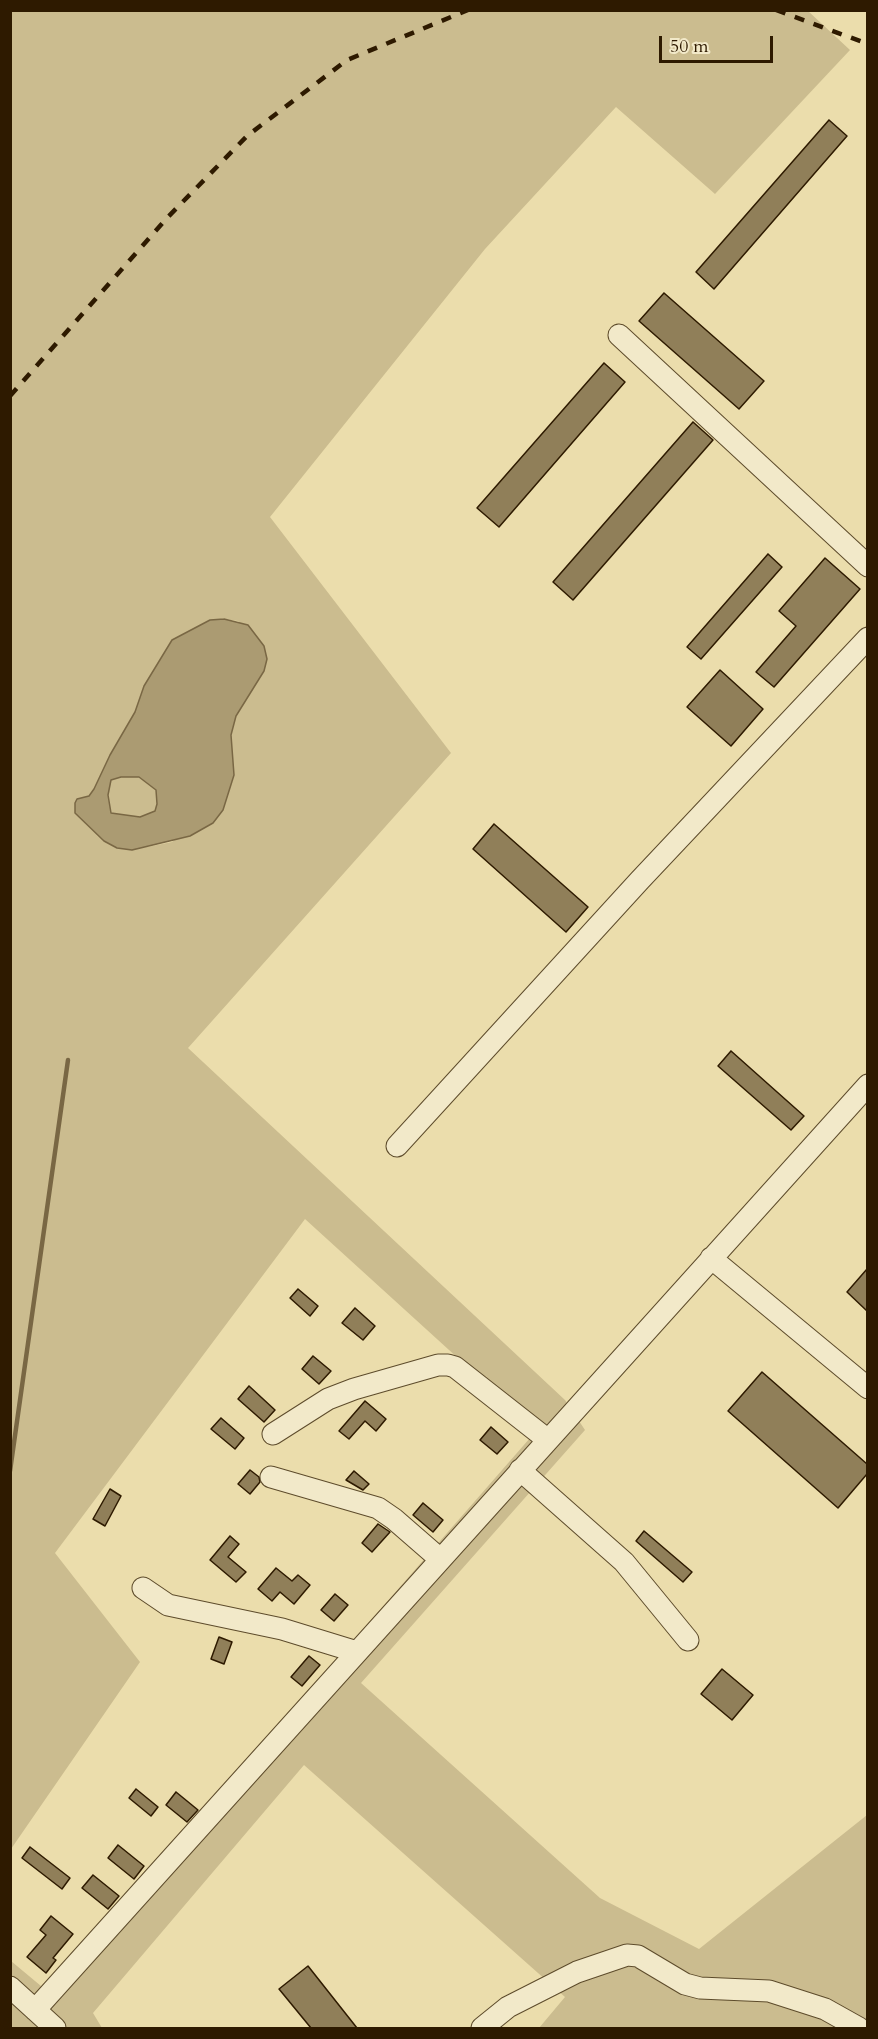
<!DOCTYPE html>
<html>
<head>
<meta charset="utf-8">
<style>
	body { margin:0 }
	#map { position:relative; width:878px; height:2039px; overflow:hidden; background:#ebddac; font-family:Cardo,serif }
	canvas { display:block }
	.frame { position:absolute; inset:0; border:12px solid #2e1a00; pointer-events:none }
	.scale { position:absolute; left:659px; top:36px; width:114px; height:27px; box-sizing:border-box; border:3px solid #2e1a00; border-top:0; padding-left:8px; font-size:18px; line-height:21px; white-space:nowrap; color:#2e1a00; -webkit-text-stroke:4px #f2e9c9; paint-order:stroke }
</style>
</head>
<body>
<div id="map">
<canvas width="878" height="2039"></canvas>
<div class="frame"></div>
<div class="scale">50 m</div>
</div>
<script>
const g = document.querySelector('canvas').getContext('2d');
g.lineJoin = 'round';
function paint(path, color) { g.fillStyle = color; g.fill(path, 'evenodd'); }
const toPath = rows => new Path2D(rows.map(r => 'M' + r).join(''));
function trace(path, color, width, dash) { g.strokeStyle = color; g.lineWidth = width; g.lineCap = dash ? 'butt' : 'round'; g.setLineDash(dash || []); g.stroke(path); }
const green = toPath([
	[11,11,808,11,850,50,715,194,616,107,485,249,270,517,451,753,188,1048,565,1400,585,1430,361,1683,600,1898,699,1949,867,1815,867,2028,539,2028,565,1997,304,1765,93,2013,102,2028,11,2028,11,1961,47,1991,537,1430,305,1219,55,1553,140,1662,11,1849],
	[224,619,238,621,264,646,264,671,236,716,231,735,234,775,232,782,172,842,147,847,104,841,75,813,77,799,89,796,94,789,110,755,135,712,144,686,172,640,210,620],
	[121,777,139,777,156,790,157,804,155,811,140,817,111,813,108,795,111,780]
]);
const water = toPath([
	[224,619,248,625,264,646,267,659,264,671,236,716,231,735,234,775,223,810,213,823,190,836,132,850,117,848,104,841,75,813,75,803,77,799,89,796,94,789,110,755,135,712,144,686,172,640,210,620,224,619],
	[121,777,139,777,156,790,157,804,155,811,140,817,111,813,108,795,111,780,121,777]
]);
const stream = toPath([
	[10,1471,68,1060]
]);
const building = toPath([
	[829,120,847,136,714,289,696,272,829,120],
	[664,293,764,381,739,409,639,321,664,293],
	[604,363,625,382,499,527,477,508,604,363],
	[693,422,713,440,573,600,553,582,693,422],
	[768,554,782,567,701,659,687,647,768,554],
	[825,558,860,589,774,687,756,672,796,626,779,611,825,558],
	[720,670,763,709,731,746,687,707,720,670],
	[494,824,588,907,566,932,473,849,494,824],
	[731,1051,804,1116,791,1130,718,1066,731,1051],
	[867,1269,867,1311,847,1292,867,1269],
	[298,1289,318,1306,310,1316,290,1298,298,1289],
	[355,1308,375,1326,363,1340,342,1323,355,1308],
	[313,1356,331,1371,319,1384,302,1369,313,1356],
	[762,1372,867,1464,867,1474,838,1508,728,1411,762,1372],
	[249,1386,275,1410,264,1422,238,1399,249,1386],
	[365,1401,386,1419,376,1431,365,1421,349,1439,339,1431,365,1401],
	[221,1418,244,1438,235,1449,211,1429,221,1418],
	[491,1427,508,1442,497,1454,480,1440,491,1427],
	[250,1470,259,1477,260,1482,250,1494,238,1484,250,1470],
	[354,1471,369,1484,363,1490,346,1480,354,1471],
	[110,1489,121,1496,105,1526,93,1519,110,1489],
	[423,1503,443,1520,433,1532,413,1515,423,1503],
	[378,1524,390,1532,372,1552,362,1543,378,1524],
	[644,1531,692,1572,683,1582,636,1541,644,1531],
	[230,1536,239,1544,228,1557,246,1572,236,1582,210,1560,230,1536],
	[276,1568,292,1581,298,1575,310,1585,294,1604,280,1592,272,1601,258,1589,276,1568],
	[335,1594,348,1605,334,1621,321,1610,335,1594],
	[219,1637,232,1642,224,1664,211,1659,219,1637],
	[309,1656,320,1665,302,1686,291,1677,309,1656],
	[722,1669,753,1695,732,1720,701,1694,722,1669],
	[136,1789,158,1807,151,1816,129,1798,136,1789],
	[176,1792,198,1810,187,1822,166,1805,176,1792],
	[118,1845,144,1866,134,1879,108,1858,118,1845],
	[30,1847,70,1878,62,1889,22,1858,30,1847],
	[93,1875,119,1896,108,1909,82,1888,93,1875],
	[51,1916,73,1934,53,1958,56,1960,46,1973,27,1957,46,1935,40,1930,51,1916],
	[308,1966,357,2028,311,2028,279,1989,308,1966]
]);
const minor = toPath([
	[619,335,868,566],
	[397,1146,640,880,868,638],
	[711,1258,868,1388],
	[273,1434,328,1399,354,1389,438,1365,448,1365,455,1367,548,1440],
	[520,1470,624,1562,688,1640],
	[271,1477,378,1508,394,1519,440,1559],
	[143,1588,168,1605,282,1629,357,1652],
	[10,1987,55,2028],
	[35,2010,868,1085],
	[482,2028,508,2007,577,1972,627,1955,638,1956,685,1984,700,1988,769,1991,825,2009,859,2028]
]);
const rail = toPath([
	[776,10,868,44],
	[10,396,167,218,247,136,347,60,468,10]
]);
paint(green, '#cbbc8f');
paint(water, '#ab9b72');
trace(water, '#796744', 1.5);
trace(stream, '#796744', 4.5);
paint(building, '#907f59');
trace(building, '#2e1a00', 1.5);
trace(minor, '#5d4b2b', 23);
trace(minor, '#f2e9c9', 21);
trace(rail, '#2e1a00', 4.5, [10, 10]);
</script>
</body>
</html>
